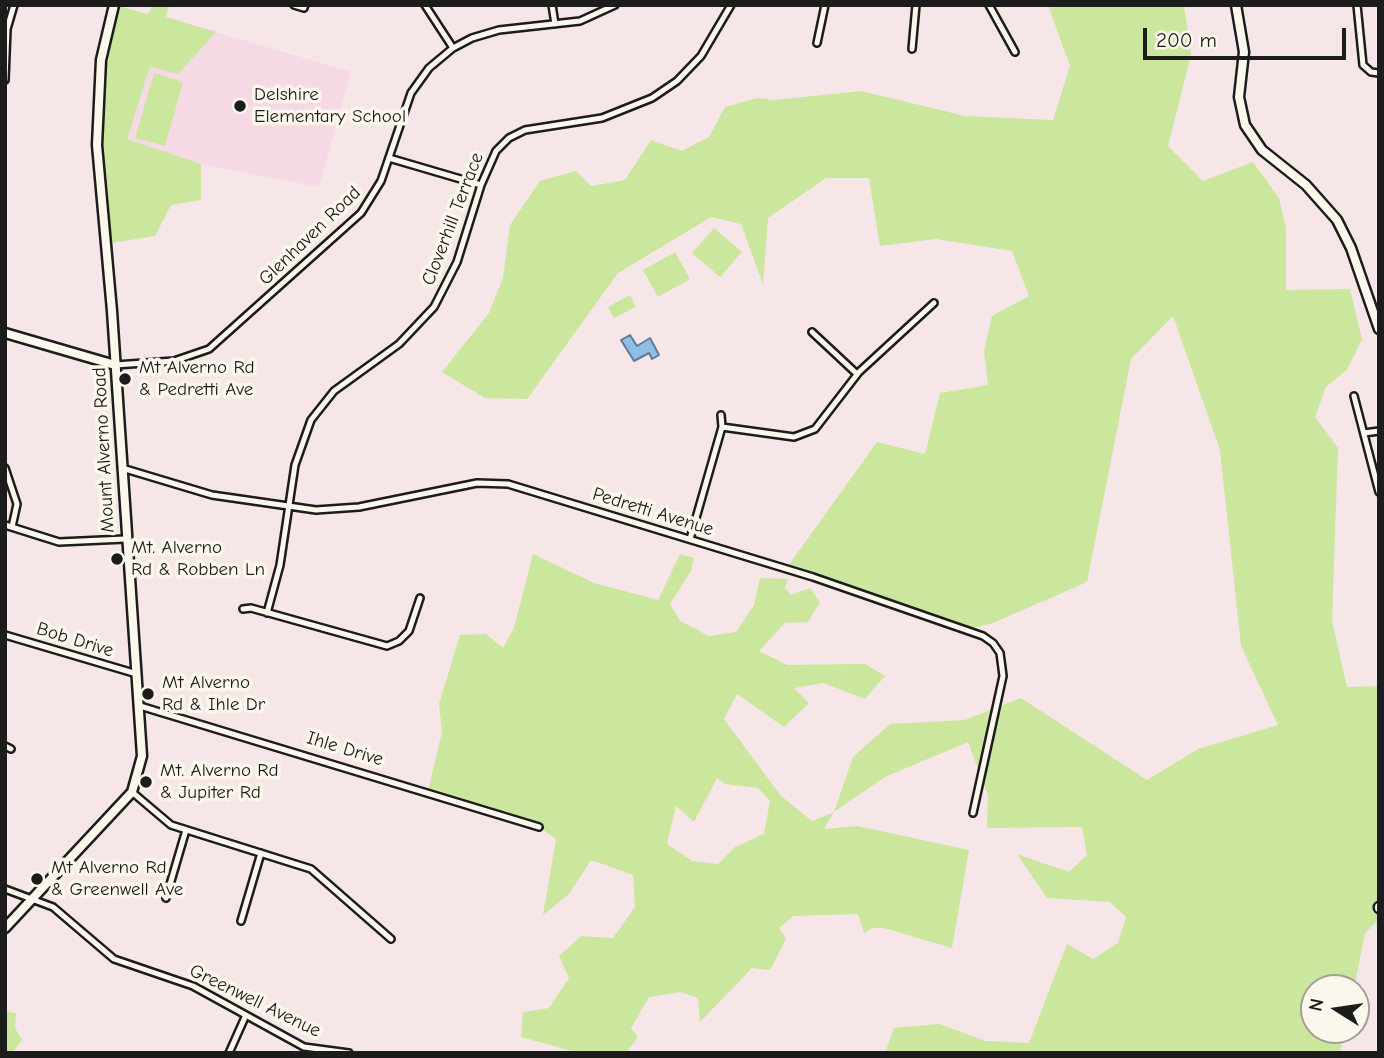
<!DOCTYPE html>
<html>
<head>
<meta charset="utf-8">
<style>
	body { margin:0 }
	#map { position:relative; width:1384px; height:1058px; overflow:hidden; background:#f7e6e8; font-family:"Comic Neue",sans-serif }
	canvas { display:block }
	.frame { position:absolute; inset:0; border:7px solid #1c1c1c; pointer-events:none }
	.north { position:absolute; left:1300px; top:974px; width:70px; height:70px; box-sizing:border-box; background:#fbf7ec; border:2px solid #a29f99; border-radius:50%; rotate:282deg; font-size:19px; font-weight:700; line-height:28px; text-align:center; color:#1c1c1c }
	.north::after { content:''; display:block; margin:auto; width:24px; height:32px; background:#1c1c1c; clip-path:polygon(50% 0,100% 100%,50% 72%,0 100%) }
	.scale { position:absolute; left:1143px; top:28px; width:203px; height:32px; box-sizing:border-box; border:4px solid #1c1c1c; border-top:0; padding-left:9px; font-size:21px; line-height:24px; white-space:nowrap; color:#1c1c1c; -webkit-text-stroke:5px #fbf7ec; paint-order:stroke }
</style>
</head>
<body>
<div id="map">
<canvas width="1384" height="1058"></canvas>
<div class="frame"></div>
<div class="north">N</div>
<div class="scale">200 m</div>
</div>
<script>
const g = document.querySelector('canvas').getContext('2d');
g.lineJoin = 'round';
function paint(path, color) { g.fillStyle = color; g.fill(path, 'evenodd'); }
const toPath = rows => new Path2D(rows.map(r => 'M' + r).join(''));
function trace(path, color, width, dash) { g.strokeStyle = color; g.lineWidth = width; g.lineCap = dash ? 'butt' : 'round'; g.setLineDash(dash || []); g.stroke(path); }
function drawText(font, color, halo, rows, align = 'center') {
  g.font = font + ' "Comic Neue",sans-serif'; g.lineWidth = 7; g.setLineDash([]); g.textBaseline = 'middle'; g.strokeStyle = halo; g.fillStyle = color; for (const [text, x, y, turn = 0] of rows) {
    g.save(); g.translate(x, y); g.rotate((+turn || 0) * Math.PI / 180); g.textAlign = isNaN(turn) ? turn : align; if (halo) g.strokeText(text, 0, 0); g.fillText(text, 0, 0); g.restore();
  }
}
const built = toPath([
	[165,17,351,72,319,187,190,162,127,139]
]);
const green = toPath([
	[114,5,148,14,153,5,169,5,166,17,216,32,178,74,150,67,127,139,201,164,201,200,171,205,155,236,105,244,99,182,101,60],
	[1048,5,1184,5,1191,55,1168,146,1203,181,1253,162,1279,198,1286,228,1286,290,1350,289,1362,339,1347,370,1326,387,1315,417,1338,448,1332,621,1347,687,1379,686,1379,919,1365,933,1354,988,1314,988,1314,1030,1345,1030,1340,1053,885,1053,894,1028,939,1024,986,1041,1029,1043,1067,944,1093,959,1118,943,1126,917,1110,902,1047,898,1017,854,1069,872,1087,855,1082,827,987,828,988,795,968,742,885,777,834,812,824,829,857,826,969,850,952,948,884,928,872,928,864,933,858,914,793,916,779,928,786,939,770,970,752,968,700,1022,698,998,681,992,649,997,631,1028,638,1037,626,1053,579,1053,521,1037,523,1012,549,1008,569,978,559,956,581,936,613,938,635,907,633,875,591,860,569,894,543,915,556,839,539,827,428,791,442,732,439,704,460,635,486,634,503,648,514,628,533,554,594,583,658,600,680,554,694,558,691,571,670,604,680,621,709,636,736,632,754,605,760,578,788,579,785,588,791,595,810,588,820,602,808,622,785,623,759,651,787,665,865,664,885,676,865,699,823,683,794,688,809,703,784,727,737,694,724,719,781,796,812,821,834,812,853,757,890,724,965,720,1021,698,1147,780,1198,749,1278,725,1241,646,1220,450,1173,316,1131,359,1087,582,993,623,965,630,786,569,877,442,925,454,940,393,988,385,984,351,992,316,1029,296,1012,251,936,239,880,246,869,178,826,178,768,218,763,284,741,224,711,217,618,273,527,399,485,398,442,372,489,313,503,278,510,225,540,181,576,171,591,186,625,180,651,140,682,151,709,137,725,107,757,98,774,100,861,91,965,116,1053,120,1070,66],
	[717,778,725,784,758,788,770,801,764,834,735,847,718,864,692,861,667,844,676,806,694,822],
	[154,73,183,82,165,146,135,138],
	[714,228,742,252,720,277,692,253],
	[675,252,690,279,658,297,643,270],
	[630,295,636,307,614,318,608,307],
	[9,1012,16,1013,15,1028,22,1040,12,1053,5,1053,5,1014]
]);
const water = toPath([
	[630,335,637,346,650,338,659,355,652,359,649,353,634,361,621,340,630,335]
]);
const street = toPath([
	[294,5,304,8,305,5],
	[425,5,453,48],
	[552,5,555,24],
	[989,5,1015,52],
	[1357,5,1363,65,1371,72,1379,73],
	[817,43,825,5],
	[912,49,916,5],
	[5,80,7,29,14,5],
	[389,158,481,185],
	[812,332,857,374],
	[115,365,174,361,209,349,361,213,381,181,411,93,429,68,453,48,472,38,499,30,580,21,615,5],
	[1354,396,1379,492],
	[722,427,794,437,815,429,859,372,934,303],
	[1364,433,1379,431],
	[5,468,17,504,12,527],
	[122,468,212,495,316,510,359,507,477,483,508,484,813,577,983,636,993,643,1000,653,1003,676,973,813],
	[5,525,59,542,125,539],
	[690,539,722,427,721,415],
	[243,609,251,608,387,646,399,641,409,631,420,598],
	[267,613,280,565,295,465,311,420,334,391,399,344,434,307,457,262,481,185,496,151,509,138,525,130,602,118,652,98,677,81,701,56,731,5],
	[5,635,137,674],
	[140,706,539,827],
	[5,746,11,749],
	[132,792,171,825,311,869,391,939],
	[5,889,53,907,114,959,193,986,304,1047,349,1053],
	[166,898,186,830],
	[241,921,261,853],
	[229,1053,246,1015]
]);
const secondary = toPath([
	[1236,5,1244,52,1239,97,1245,125,1262,150,1306,185,1337,220,1351,248,1379,329],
	[5,333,115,365],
	[1379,907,1379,908],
	[5,928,132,792,142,756,112,311,97,145,101,60,114,5]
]);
const markers = [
	[240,106,7,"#1c1c1c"],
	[125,379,7,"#1c1c1c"],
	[117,559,7,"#1c1c1c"],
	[148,694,7,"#1c1c1c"],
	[146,782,7,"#1c1c1c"],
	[37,879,7,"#1c1c1c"]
];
const poiNames = [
	["Delshire",254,95],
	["Elementary School",254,117],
	["Mt Alverno Rd",139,368],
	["& Pedretti Ave",139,390],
	["Mt. Alverno",131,548],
	["Rd & Robben Ln",131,570],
	["Mt Alverno",162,683],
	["Rd & Ihle Dr",162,705],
	["Mt. Alverno Rd",160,771],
	["& Jupiter Rd",160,793],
	["Mt Alverno Rd",51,868],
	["& Greenwell Ave",51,890]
];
const streetNames = [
	["Cloverhill Terrace",453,219,-69],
	["Glenhaven Road",310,236,-44],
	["Mount Alverno Road",104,450,-93],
	["Pedretti Avenue",653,512,17],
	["Bob Drive",75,640,17],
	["Ihle Drive",345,749,17],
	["Greenwell Avenue",255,1001,26]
];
paint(built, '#f5dae6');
paint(green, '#cbe69d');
paint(water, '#8cbee8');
trace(water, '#5f7d96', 2);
trace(street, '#1c1c1c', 10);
trace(secondary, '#1c1c1c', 13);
trace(street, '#fbf7ec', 5);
trace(secondary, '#fbf7ec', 8);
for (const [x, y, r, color] of markers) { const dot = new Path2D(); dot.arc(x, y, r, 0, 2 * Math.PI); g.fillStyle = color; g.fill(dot); trace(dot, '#fbf7ec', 2.5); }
drawText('19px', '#1c1c1c', '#fbf7ec', poiNames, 'left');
drawText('19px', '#1c1c1c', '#fbf7ec', streetNames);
</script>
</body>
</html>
